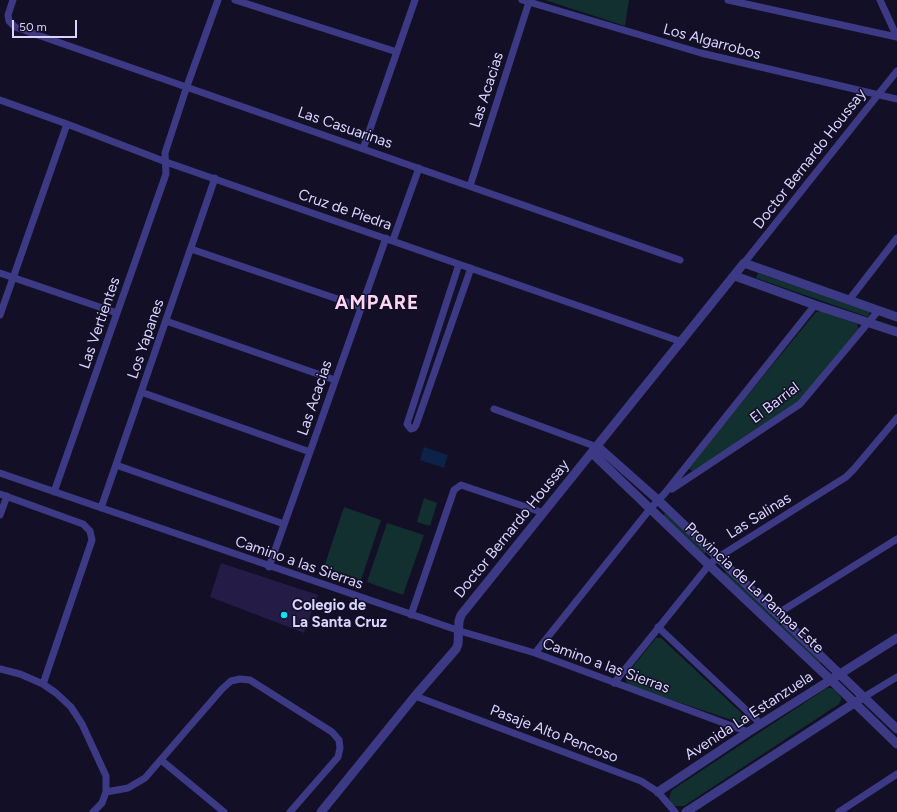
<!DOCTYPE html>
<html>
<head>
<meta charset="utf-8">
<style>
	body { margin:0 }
	#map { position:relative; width:897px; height:812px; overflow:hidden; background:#130f26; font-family:Figtree,sans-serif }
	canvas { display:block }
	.scale { position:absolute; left:12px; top:20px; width:65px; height:18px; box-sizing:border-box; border:2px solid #d9d4ff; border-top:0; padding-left:5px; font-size:12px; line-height:14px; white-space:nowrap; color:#d9d4ff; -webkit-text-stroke:3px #130f26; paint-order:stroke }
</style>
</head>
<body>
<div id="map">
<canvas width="897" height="812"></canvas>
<div class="scale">50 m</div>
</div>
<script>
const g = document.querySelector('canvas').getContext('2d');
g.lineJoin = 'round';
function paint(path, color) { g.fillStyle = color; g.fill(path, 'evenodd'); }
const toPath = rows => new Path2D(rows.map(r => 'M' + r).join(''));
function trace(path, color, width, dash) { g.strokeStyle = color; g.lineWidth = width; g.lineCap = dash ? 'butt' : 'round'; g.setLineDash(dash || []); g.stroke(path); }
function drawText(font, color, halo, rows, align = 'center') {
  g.font = font + ' Figtree,sans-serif'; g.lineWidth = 3; g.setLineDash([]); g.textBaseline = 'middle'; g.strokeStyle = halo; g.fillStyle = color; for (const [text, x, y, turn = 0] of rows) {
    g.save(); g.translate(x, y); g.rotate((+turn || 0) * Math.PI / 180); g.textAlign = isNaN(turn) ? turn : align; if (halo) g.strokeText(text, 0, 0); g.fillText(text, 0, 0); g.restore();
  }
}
const green = toPath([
	[545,0,629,0,625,26],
	[758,273,870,312,868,317,756,278],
	[822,311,857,324,859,329,801,399,793,406,693,471,689,469,689,467,816,312],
	[424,498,437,503,430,526,417,522],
	[344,507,381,520,361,580,324,567],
	[665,513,706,552,704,554,663,516],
	[387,523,424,535,403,595,367,582],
	[726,572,821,662,819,664,724,574],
	[656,638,661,638,751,722,747,725,630,686,626,681,626,675],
	[827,688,832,688,836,691,841,697,841,700,839,704,684,806,674,806,671,803,669,798,672,790]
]);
const water = toPath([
	[424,447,448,455,444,468,420,460]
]);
const building = toPath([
	[221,563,318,595,304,633,210,597]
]);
const minor = toPath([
	[13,0,8,15,9,21,15,27,680,260],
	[235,0,397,52],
	[522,0,701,53,897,99],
	[728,0,897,37],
	[880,0,897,37],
	[0,100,67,124,166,162,682,342],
	[363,149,415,0],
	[470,186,529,2],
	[393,240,419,168],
	[191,249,361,307],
	[744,263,897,71],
	[459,264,407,424,411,429,414,428,416,425,471,268],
	[0,273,117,313],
	[849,300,897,238],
	[0,315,67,124],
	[166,321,335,380],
	[141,392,310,452],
	[494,409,597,447],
	[116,465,284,524],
	[0,473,460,631,535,653,748,732],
	[672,489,800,404,878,311],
	[54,492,166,174,165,153,187,86,218,0],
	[0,494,83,524,90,531,92,540,43,684],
	[101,508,215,178],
	[0,515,7,496],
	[269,567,386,238],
	[777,614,897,539],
	[411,615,454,490,461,485,544,513],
	[658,627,761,724],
	[535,653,650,509,665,493,815,305],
	[0,669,20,674,43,684,56,693,71,707,82,724,106,776,106,792,102,803,93,812],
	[614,683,709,565,717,558,846,477,854,469,897,418],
	[415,696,641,781,658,792,675,812],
	[864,697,897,677],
	[161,760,224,812],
	[106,792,128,788,145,778,222,689,231,681,240,679,250,680,332,732,339,740,340,748,338,757,290,812],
	[839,812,897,774]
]);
const tertiary = toPath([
	[735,276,815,305,897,332],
	[597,446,658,500,897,729],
	[592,453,709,565,831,680,897,744],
	[658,792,748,732,897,638],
	[321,812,415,696,456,649,458,644,459,621,461,615,744,263,897,317],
	[686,812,859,700]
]);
const markers = [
	[284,615,4,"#00e5ff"]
];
const streetNames = [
	["Los Algarrobos",712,42,15],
	["Las Acacias",487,90,-72],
	["Las Casuarinas",345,128,19],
	["Doctor Bernardo Houssay",810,159,-52],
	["Cruz de Piedra",345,210,19],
	["Las Vertientes",100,323,-71],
	["Los Yapanes",146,339,-71],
	["Las Acacias",315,398,-71],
	["El Barrial",775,403,-37],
	["Las Salinas",759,516,-32],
	["Doctor Bernardo Houssay",512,529,-51],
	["Camino a las Sierras",299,563,19],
	["Provincia de La Pampa Este",754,588,43],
	["Camino a las Sierras",606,666,20],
	["Avenida La Estanzuela",749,716,-33],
	["Pasaje Alto Pencoso",554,734,21]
];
const poiNames = [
	["Colegio de",292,606],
	["La Santa Cruz",292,623]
];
const districtNames = [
	["AMPARE",377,303]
];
paint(green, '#12302f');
paint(water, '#0c2248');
paint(building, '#241b47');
trace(minor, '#3d3a85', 7);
trace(tertiary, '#3d3a85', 9);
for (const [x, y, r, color] of markers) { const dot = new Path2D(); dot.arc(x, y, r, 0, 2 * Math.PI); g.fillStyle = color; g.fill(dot); trace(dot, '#130f26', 1.5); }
drawText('15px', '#d9d4ff', '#130f26', streetNames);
drawText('bold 15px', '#d9d4ff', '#130f26', poiNames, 'left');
g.letterSpacing = '1px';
drawText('bold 19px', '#ffd6f0', '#130f26', districtNames);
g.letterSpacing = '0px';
</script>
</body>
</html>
